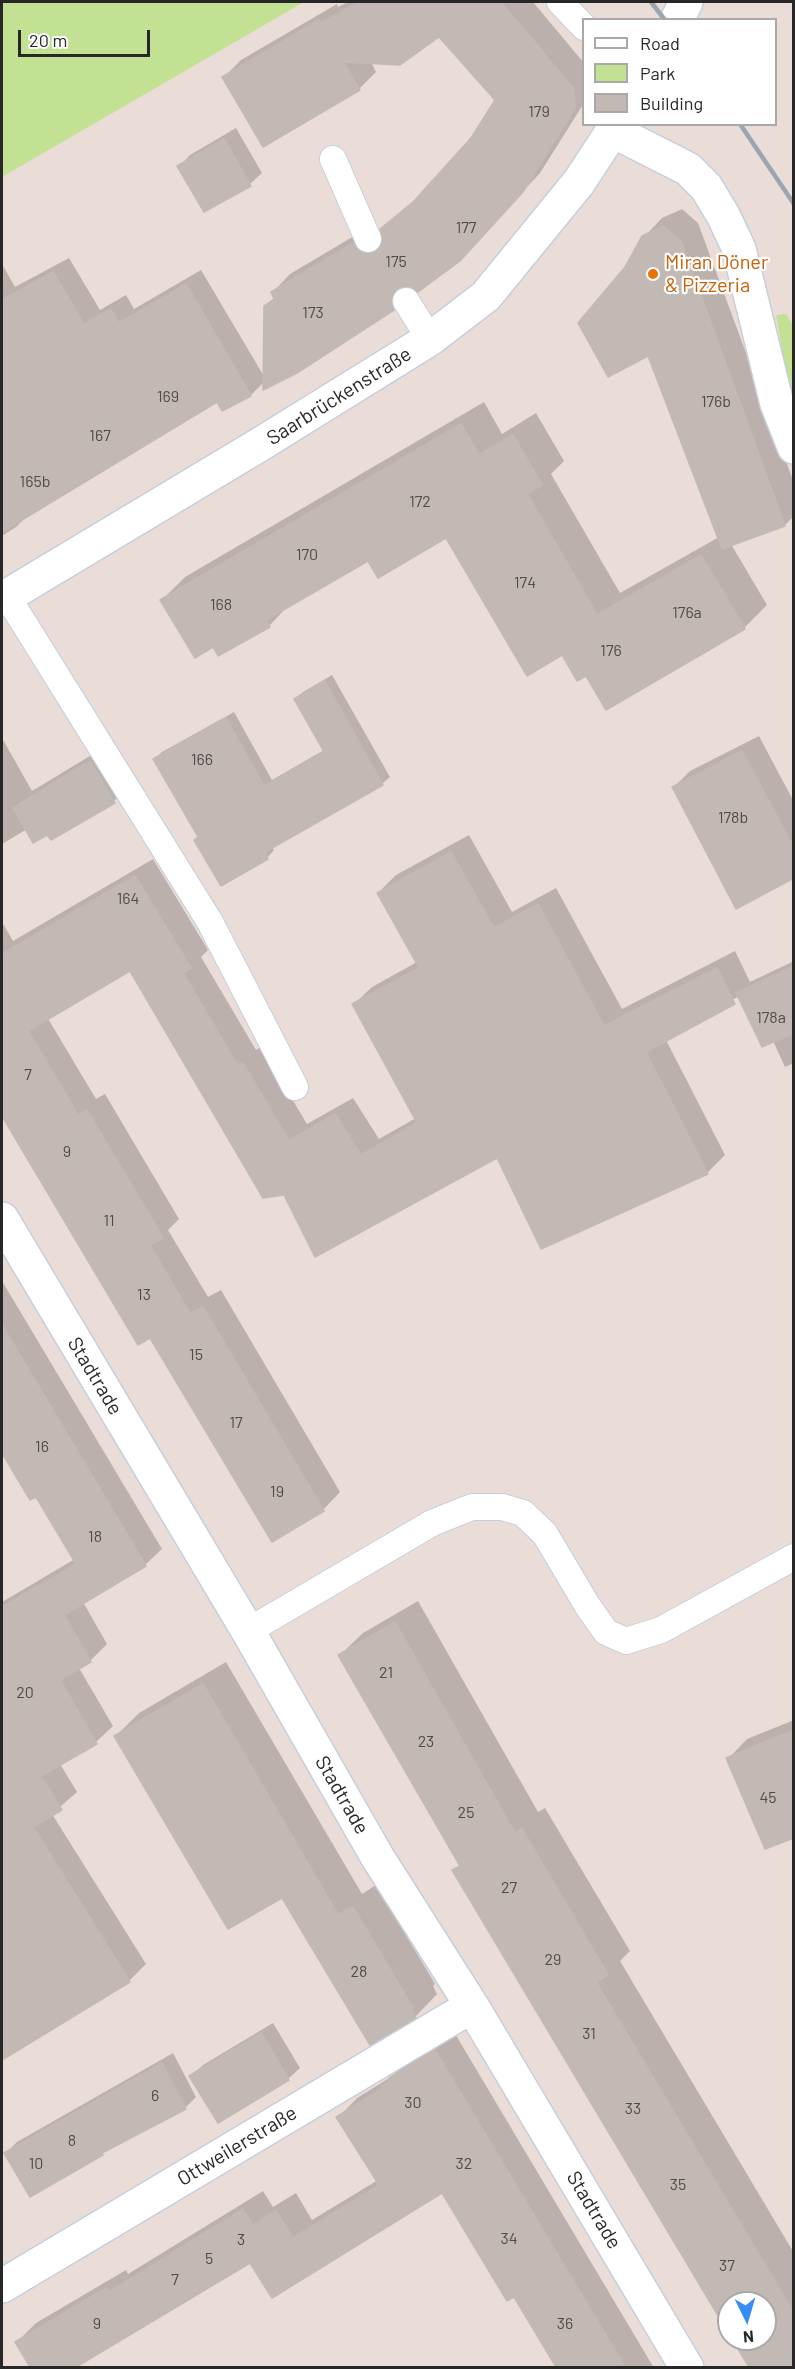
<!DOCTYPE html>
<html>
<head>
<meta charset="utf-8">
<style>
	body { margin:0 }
	#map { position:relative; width:795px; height:2369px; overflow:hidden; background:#eaddd8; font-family:Barlow,sans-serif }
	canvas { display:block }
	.frame { position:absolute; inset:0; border:3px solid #272727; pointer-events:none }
	.legend { position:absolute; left:582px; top:18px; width:195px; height:108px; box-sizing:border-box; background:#fff; border:2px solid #a9a9a9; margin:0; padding:8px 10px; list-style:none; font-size:18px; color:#272727 }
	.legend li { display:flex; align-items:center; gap:12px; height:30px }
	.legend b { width:30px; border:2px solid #a9a9a9 }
	.north { position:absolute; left:717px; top:2291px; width:60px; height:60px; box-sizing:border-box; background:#fff; border:2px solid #a9a9a9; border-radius:50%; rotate:175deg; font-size:16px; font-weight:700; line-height:24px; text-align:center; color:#272727 }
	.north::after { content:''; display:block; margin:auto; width:21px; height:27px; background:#368cf9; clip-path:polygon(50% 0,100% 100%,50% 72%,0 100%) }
	.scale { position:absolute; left:18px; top:30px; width:132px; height:27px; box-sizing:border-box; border:3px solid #272727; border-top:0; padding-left:8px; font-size:18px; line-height:21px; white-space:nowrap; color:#272727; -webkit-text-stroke:4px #fff; paint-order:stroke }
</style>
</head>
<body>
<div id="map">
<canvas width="795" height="2369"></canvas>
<div class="frame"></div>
<ul class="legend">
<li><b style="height:8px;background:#fff"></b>Road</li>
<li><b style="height:16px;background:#c2e193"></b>Park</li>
<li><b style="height:16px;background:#c2b9b4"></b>Building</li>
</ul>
<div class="north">N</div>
<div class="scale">20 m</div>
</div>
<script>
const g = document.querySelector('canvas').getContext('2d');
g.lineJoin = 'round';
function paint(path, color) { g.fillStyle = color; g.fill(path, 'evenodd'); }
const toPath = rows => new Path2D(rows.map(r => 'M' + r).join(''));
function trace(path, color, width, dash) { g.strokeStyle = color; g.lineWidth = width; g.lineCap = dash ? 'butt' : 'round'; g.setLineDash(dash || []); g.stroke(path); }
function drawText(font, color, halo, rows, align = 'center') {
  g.font = font + ' Barlow,sans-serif'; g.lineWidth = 4.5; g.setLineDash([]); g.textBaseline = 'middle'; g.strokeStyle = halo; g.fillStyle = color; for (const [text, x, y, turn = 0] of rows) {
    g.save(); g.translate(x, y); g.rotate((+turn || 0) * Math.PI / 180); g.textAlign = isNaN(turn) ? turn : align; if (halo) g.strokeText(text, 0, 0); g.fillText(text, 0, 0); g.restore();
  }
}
const green = toPath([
	[2,2,304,2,2,177],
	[786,314,793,326,793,398,787,378,776,315]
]);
const shadow = toPath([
	[348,2,533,2,584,63,584,103,540,173,528,186,409,286,410,291,393,309,265,381,251,395,223,409,218,400,31,512,16,527,2,536,2,475,13,467,2,449,2,264,15,287,69,258,100,310,126,295,134,309,201,270,265,378,265,307,275,297,273,292,290,274,371,226,376,234,384,237,382,230,426,190,472,139,497,100,439,35,371,62,376,72,359,89,223,78,241,60,337,4,338,7],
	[236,128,262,173,250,184,204,210,179,167,190,155],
	[682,209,698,223,794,483,794,516,785,525,731,544,767,605,744,628,586,674,447,536,368,559,290,604,269,626,213,645,162,600,185,577,484,402,502,434,536,413,564,461,551,474,620,593,719,537,626,268,644,237,662,218],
	[332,675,390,777,382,784,272,847,274,850,267,858,199,837,155,759,162,752,234,712,272,780,324,750,295,699,303,692],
	[759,736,794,802,794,877,674,787,690,771],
	[2,738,32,791,108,745,131,784,114,801,48,833,27,829,2,844],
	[469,835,512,912,556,888,622,1009,735,951,750,982,794,961,794,1063,785,1067,773,1041,739,996,666,1040,725,1155,707,1173,541,1247,497,1156,285,1193,130,969,47,1017,96,1099,105,1094,179,1219,168,1230,208,1297,221,1290,340,1492,323,1510,151,1336,139,1343,2,1113,2,922,13,941,153,859,208,950,201,957,256,1050,261,1047,307,1124,353,1098,379,1139,416,1118,354,1004,372,987,417,962,378,893,396,875],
	[2,1281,162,1549,145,1565,83,1602,107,1644,90,1661,79,1668,113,1726,96,1742,60,1764,77,1792,52,1814,146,1964,129,1981,2,2059,2,1602,75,1559,36,1495,31,1498,2,1450],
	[418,1601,538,1812,545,1808,630,1951,620,1961,794,2253,794,2368,750,2368,733,2339,765,2339,765,2303,729,2303,729,2332,454,1870,461,1864,340,1655,363,1633],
	[226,1662,362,1894,376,1885,435,1984,433,1986,437,1994,415,2017,283,1896,116,1736,139,1713],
	[794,1720,794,1836,728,1759,747,1739],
	[273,2023,300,2068,288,2079,191,2076,203,2065],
	[454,2032,654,2368,558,2368,515,2295,443,2191,250,2261,73,2368,32,2368,17,2342,36,2323,126,2270,128,2274,263,2191,273,2207,296,2193,312,2220,378,2180,338,2118,357,2098,391,2077,410,2059],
	[173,2053,196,2097,185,2108,107,2148,31,2195,6,2153,17,2142]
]);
const building = toPath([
	[359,2,501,2,574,89,575,108,523,192,460,261,418,292,406,286,398,289,391,301,394,310,297,373,263,390,264,306,274,299,271,292,353,243,359,251,366,254,380,248,383,240,380,229,413,202,471,138,495,100,439,37,400,65,343,62,360,90,263,147,222,77,319,20,321,23,359,2],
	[224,139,251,186,204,212,177,166,224,139],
	[663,226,681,241,785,526,722,549,648,356,608,377,578,323,625,267,642,236,663,226],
	[53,272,84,324,111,309,119,323,186,284,251,396,222,411,217,402,2,532,2,300,53,272],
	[461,424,479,455,513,435,542,485,527,494,597,615,701,555,745,629,606,710,586,676,577,681,562,655,527,676,446,538,378,578,368,561,266,620,270,627,218,656,213,647,195,658,160,600,461,424],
	[325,681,383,785,265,852,268,859,221,886,194,840,198,837,153,759,226,718,264,786,324,752,294,699,325,681],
	[742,751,794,848,794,878,736,909,672,787,742,751],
	[90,761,115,803,51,840,47,835,33,843,13,808,90,761],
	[451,852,494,928,538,904,604,1026,717,968,735,1004,646,1052,708,1174,541,1249,497,1158,315,1257,284,1195,263,1198,130,971,28,1031,78,1115,87,1110,163,1238,150,1245,190,1314,203,1307,324,1511,272,1542,150,1338,138,1345,2,1116,2,954,135,876,191,968,183,973,238,1066,243,1063,289,1141,335,1114,361,1155,417,1123,352,1004,419,968,377,893,451,852],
	[794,966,794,1033,762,1047,736,993,794,966],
	[2,1325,146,1566,64,1615,91,1662,60,1680,97,1744,41,1776,62,1810,33,1827,130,1982,2,2060,2,1607,76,1564,36,1497,30,1500,2,1453,2,1325],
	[395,1622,515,1833,522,1829,608,1975,596,1982,794,2313,794,2367,749,2367,732,2339,765,2339,765,2303,729,2303,729,2334,452,1870,460,1866,338,1655,395,1622],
	[203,1684,338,1915,353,1907,413,2008,411,2009,416,2018,370,2045,282,1898,228,1929,114,1736,203,1684],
	[794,1730,794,1838,765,1849,726,1758,794,1730],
	[261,2033,289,2080,218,2123,189,2076,261,2033],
	[435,2050,625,2367,556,2367,514,2297,507,2301,442,2193,272,2298,250,2263,76,2367,30,2367,15,2342,106,2288,109,2292,243,2209,253,2225,276,2211,293,2238,379,2185,336,2117,383,2088,381,2086,391,2081,389,2078,435,2050],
	[162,2063,186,2109,102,2153,103,2155,30,2197,4,2153,162,2063]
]);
const lane = toPath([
	[560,2,584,27],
	[333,159,368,239],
	[406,301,430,339],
	[7,596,210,922,295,1087],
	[248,1631,432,1523,472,1507,502,1507,523,1513,545,1534,587,1605,606,1632,626,1641,661,1630,794,1557]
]);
const street = toPath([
	[613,131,688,169,706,187,723,215,739,249,777,404,794,447],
	[2,1219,248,1631,378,1858,472,2006,687,2368],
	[2,2286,472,2006]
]);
const secondary = toPath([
	[677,20,686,2],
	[2,599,259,445,430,339,486,296,579,182,617,124]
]);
const rail = toPath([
	[651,2,665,20],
	[740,124,794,204]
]);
const markers = [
	[653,274,6,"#e8710a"]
];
const numberNames = [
	["179",539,112],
	["177",466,228],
	["175",396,262],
	["173",313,313],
	["169",168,397],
	["176b",716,402],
	["167",100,436],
	["165b",35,482],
	["172",420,502],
	["170",307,555],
	["174",525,583],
	["168",221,605],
	["176a",687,613],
	["176",611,651],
	["166",202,760],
	["178b",733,818],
	["164",128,899],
	["178a",771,1018],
	["7",28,1075],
	["9",67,1152],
	["11",109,1221],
	["13",144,1295],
	["15",196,1355],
	["17",236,1423],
	["16",42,1447],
	["19",277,1492],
	["18",95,1537],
	["21",386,1673],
	["20",25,1693],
	["23",426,1742],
	["45",768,1798],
	["25",466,1813],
	["27",509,1888],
	["29",553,1960],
	["28",359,1972],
	["31",589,2034],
	["6",155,2096],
	["30",413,2103],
	["33",633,2109],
	["8",72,2141],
	["10",36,2164],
	["32",464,2164],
	["35",678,2185],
	["34",509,2239],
	["3",241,2240],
	["5",209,2259],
	["37",727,2266],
	["7",175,2280],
	["9",97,2324],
	["36",565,2324]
];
const foodNames = [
	["Miran Döner",665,262],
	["& Pizzeria",665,285]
];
const streetNames = [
	["Saarbrückenstraße",339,396,-32],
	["Stadtrade",95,1376,59],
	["Stadtrade",342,1795,60],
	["Ottweilerstraße",237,2146,-31],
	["Stadtrade",594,2210,59]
];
paint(green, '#c2e193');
paint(shadow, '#0003');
paint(building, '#c2b9b4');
trace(building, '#c4b9b2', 1.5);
trace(lane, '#c6cfd9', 28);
trace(street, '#c6cfd9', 36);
trace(secondary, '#c6cfd9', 36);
trace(lane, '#fff', 26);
trace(street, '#fff', 33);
trace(secondary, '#fff', 33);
trace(rail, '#9ba4b1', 4.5);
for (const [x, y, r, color] of markers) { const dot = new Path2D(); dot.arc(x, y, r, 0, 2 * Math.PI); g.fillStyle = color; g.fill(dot); trace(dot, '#fff', 2); }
drawText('16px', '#4e4c4a', null, numberNames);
drawText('20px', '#c56008', '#fff', foodNames, 'left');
drawText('20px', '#272727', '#fff', streetNames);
</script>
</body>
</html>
